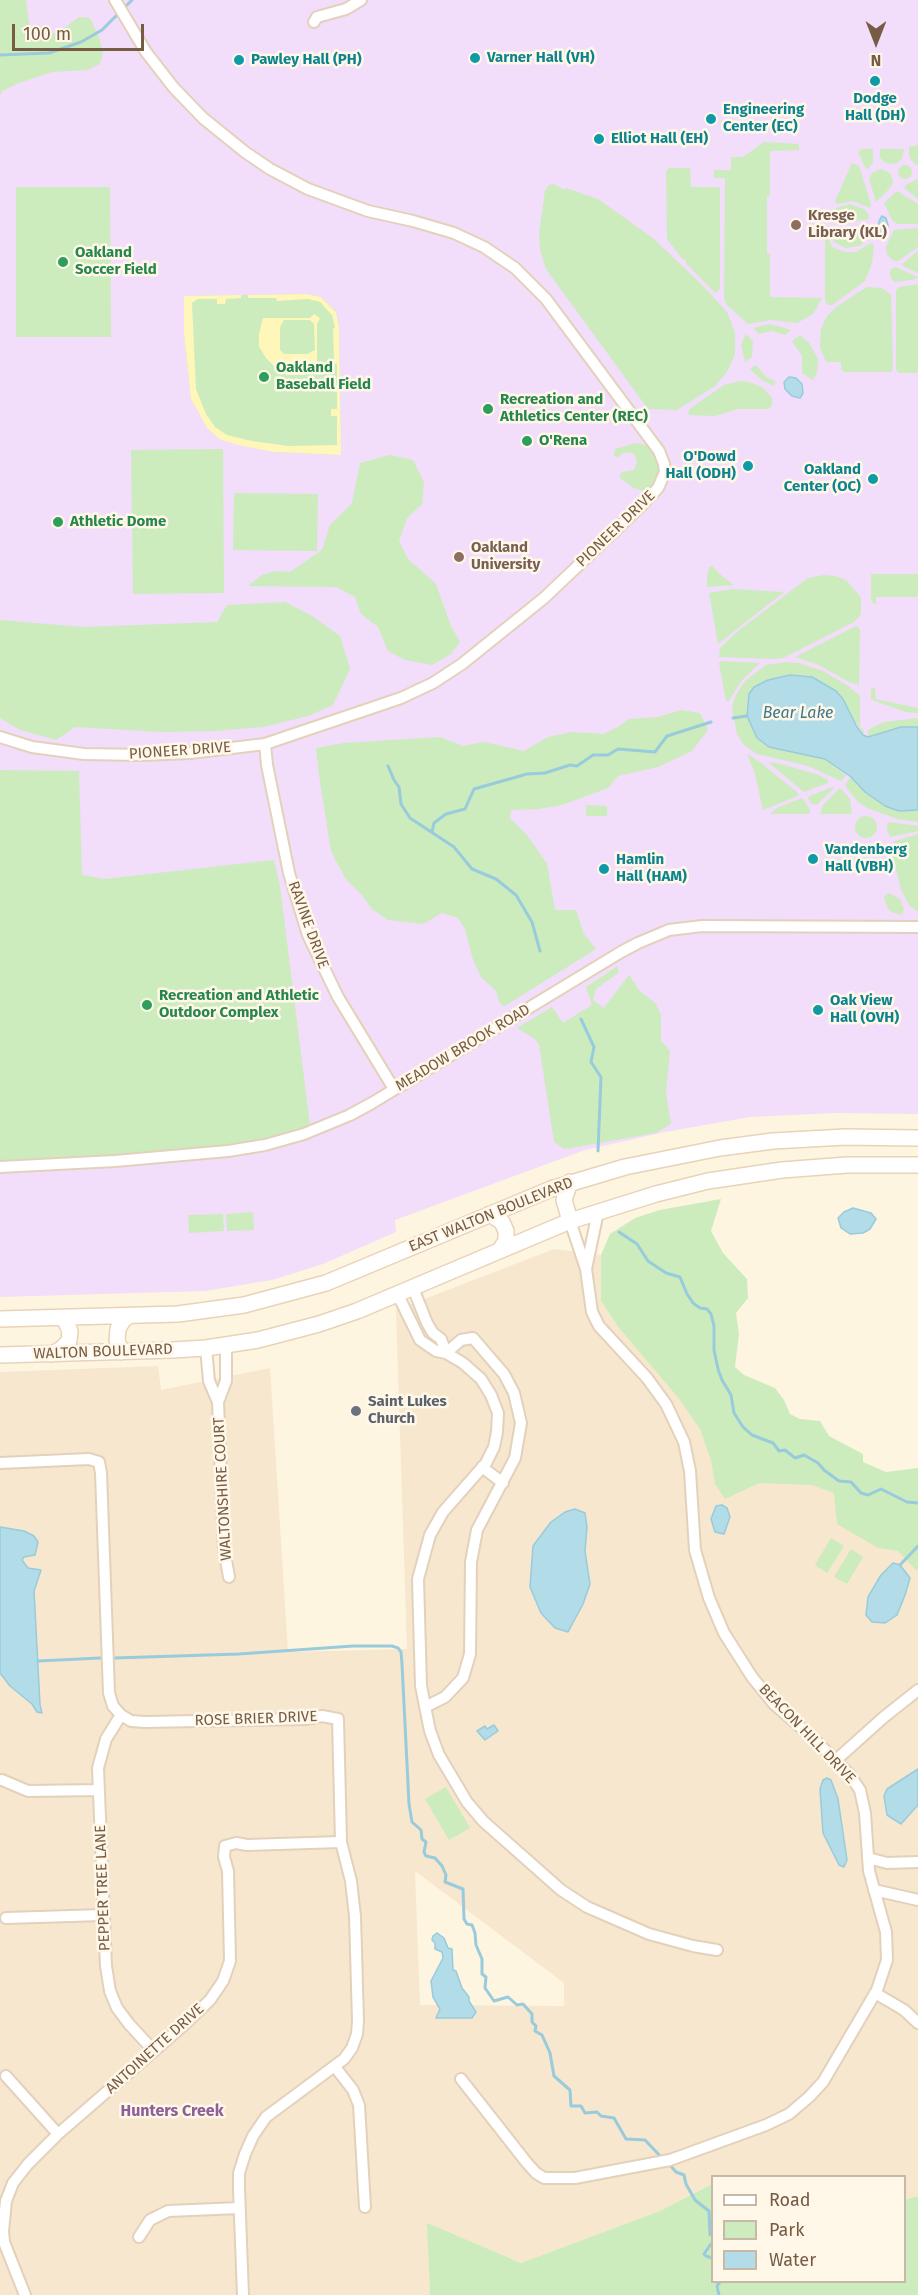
<!DOCTYPE html>
<html>
<head>
<meta charset="utf-8">
<style>
	body { margin:0 }
	#map { position:relative; width:918px; height:2295px; overflow:hidden; background:#fef5e0; font-family:"Fira Sans",sans-serif }
	canvas { display:block }
	.legend { position:absolute; left:711px; top:2175px; width:195px; height:108px; box-sizing:border-box; background:#fff8e8; border:2px solid #c8b9a7; margin:0; padding:8px 10px; list-style:none; font-size:18px; color:#765b45 }
	.legend li { display:flex; align-items:center; gap:12px; height:30px }
	.legend b { width:30px; border:2px solid #c8b9a7 }
	.north { position:absolute; left:846px; top:12px; width:60px; height:60px; -webkit-text-stroke:4px #fff8e8; paint-order:stroke; rotate:180deg; font-size:16px; font-weight:700; line-height:24px; text-align:center; color:#765b45 }
	.north::after { content:''; display:block; margin:auto; width:21px; height:27px; background:#765b45; clip-path:polygon(50% 0,100% 100%,50% 72%,0 100%) }
	.scale { position:absolute; left:12px; top:24px; width:132px; height:27px; box-sizing:border-box; border:3px solid #765b45; border-top:0; padding-left:8px; font-size:18px; line-height:21px; white-space:nowrap; color:#765b45; -webkit-text-stroke:4px #fff8e8; paint-order:stroke }
</style>
</head>
<body>
<div id="map">
<canvas width="918" height="2295"></canvas>
<ul class="legend">
<li><b style="height:8px;background:#fff"></b>Road</li>
<li><b style="height:16px;background:#ccecbd"></b>Park</li>
<li><b style="height:16px;background:#b3dce9"></b>Water</li>
</ul>
<div class="north">N</div>
<div class="scale">100 m</div>
</div>
<script>
const g = document.querySelector('canvas').getContext('2d');
g.lineJoin = 'round';
function paint(path, color) { g.fillStyle = color; g.fill(path, 'evenodd'); }
const toPath = rows => new Path2D(rows.map(r => 'M' + r).join(''));
function trace(path, color, width, dash) { g.strokeStyle = color; g.lineWidth = width; g.lineCap = dash ? 'butt' : 'round'; g.setLineDash(dash || []); g.stroke(path); }
function drawText(font, color, halo, rows, align = 'center') {
  g.font = font + ' "Fira Sans",sans-serif'; g.lineWidth = 5; g.setLineDash([]); g.textBaseline = 'middle'; g.strokeStyle = halo; g.fillStyle = color; for (const [text, x, y, turn = 0] of rows) {
    g.save(); g.translate(x, y); g.rotate((+turn || 0) * Math.PI / 180); g.textAlign = isNaN(turn) ? turn : align; if (halo) g.strokeText(text, 0, 0); g.fillText(text, 0, 0); g.restore();
  }
}
const residential = toPath([
	[554,1249,601,1255,601,1301,619,1328,680,1400,918,1531,918,2199,917,2196,905,2200,904,2176,712,2176,712,2184,660,2211,521,2263,428,2224,430,2295,0,2295,0,1372,158,1366,161,1390,270,1368,288,1652,407,1649,396,1310],
	[415,1871,564,1983,564,2006,420,2005]
]);
const education = toPath([
	[0,0,918,0,918,1114,835,1113,750,1117,665,1132,585,1150,395,1220,396,1232,323,1264,272,1280,205,1291,0,1297]
]);
const green = toPath([
	[0,0,26,0,29,23,33,31,44,36,59,32,79,17,90,18,99,37,103,52,100,64,87,70,52,72,19,83,2,91,0,95],
	[764,142,799,144,799,150,770,151,770,196,767,197,767,253,770,254,770,297,822,298,813,314,797,323,771,320,748,324,727,305,724,299,725,178,714,178,714,170,731,170,731,157,743,157],
	[918,145,918,166,911,160,909,154,909,147],
	[861,149,873,149,873,162,868,169,865,167,858,152],
	[880,149,904,149,902,158,896,164,885,163,880,158],
	[852,163,859,166,871,204,870,208,853,201,837,204,835,201],
	'898 172a7 7 0 1 1 14 0a7 7 0 1 1-14 0Z',
	[669,168,690,168,691,187,720,187,720,289,715,293,686,263,685,259,683,260,667,239,666,171],
	[881,169,890,173,893,181,891,187,876,202,869,179,872,173],
	[918,179,918,199,904,188,907,184],
	[554,184,565,190,566,188,598,199,654,239,700,283,727,312,735,333,735,354,727,372,715,386,677,410,648,409,546,269,540,249,539,234,545,191,549,185],
	[16,187,110,187,111,337,16,337],
	[897,191,918,204,918,224,898,224,892,220,884,203],
	[850,204,864,209,868,214,869,219,855,221,855,218,849,218,849,221,842,221,842,217,832,217,836,208],
	[918,228,918,247,898,261,894,261,887,255,886,247,894,230],
	[842,232,867,232,870,236,860,246,845,248,834,242,832,237,832,235,842,235],
	[825,235,828,235,832,247,845,252,856,252,871,243,874,245,872,263,865,281,832,305,828,305,825,301],
	[918,251,918,273,903,266,902,264],
	[896,267,917,277,917,279,894,282,891,278,890,272,891,269],
	[918,284,918,373,899,373,896,369,896,290,899,287],
	[867,287,881,288,891,294,893,369,891,372,844,372,841,369,841,362,826,362,820,347,821,329,827,316,839,305],
	[307,294,321,297,336,311,339,326,341,455,274,452,219,439,207,428,191,399,184,333,184,296],
	[769,324,782,327,791,330,785,335,772,331,759,334,753,328],
	[746,334,753,341,752,357,745,362,741,345],
	[800,335,810,344,818,359,817,372,813,380,802,373,802,356,792,341],
	[756,365,766,377,775,381,774,386,762,380,750,369],
	[740,381,749,382,762,387,772,398,772,406,767,409,738,409,715,416,689,415,688,412,691,408,724,385],
	[632,444,639,443,647,446,658,459,659,467,657,478,647,492,634,488,619,477,622,472,634,470,637,462,635,455,630,452,623,453,618,457,614,456,615,449],
	[223,449,224,593,133,594,131,450],
	[390,455,413,460,424,482,422,504,407,518,399,541,408,559,436,584,451,626,460,642,451,654,432,665,405,660,388,651,378,627,361,614,355,597,336,587,248,586,262,575,275,571,290,572,322,550,330,525,352,503,360,463],
	[234,493,318,494,317,551,233,550],
	[712,566,722,576,734,585,707,587,707,576,709,567],
	[871,574,918,574,918,597,876,597,876,604,874,604,871,600],
	[824,575,835,576,846,580,858,594,861,598,861,614,854,622,783,658,772,659,719,657,720,648,738,631,808,578],
	[733,589,784,592,718,644,709,593],
	[285,602,312,616,340,636,350,669,333,705,308,716,263,727,214,731,162,732,75,727,56,740,20,730,0,718,0,620,83,627,217,622,227,605],
	[856,626,860,629,859,685,849,682,819,665,795,657],
	[721,661,760,663,742,680,728,702,726,701,719,663],
	[785,662,799,663,823,671,848,686,860,696,860,727,864,730,864,735,836,691,812,677,800,675,768,680,751,690,748,699,746,711,753,731,765,745,825,759,846,776,841,781,808,766,757,754,743,744,737,734,732,709,734,699,744,682,766,665],
	[871,688,875,688,876,699,918,708,918,713,906,712,875,701,871,699],
	[681,710,700,713,708,730,692,751,658,767,618,776,608,788,562,805,539,809,511,810,510,818,527,835,547,864,555,910,576,910,584,934,596,949,505,1006,500,1004,496,991,481,977,473,960,465,929,458,918,442,913,423,924,388,920,372,909,362,895,345,878,331,851,320,782,316,748,344,743,440,737,463,746,484,742,524,751,548,737,572,732,603,734,618,727,629,719,658,717],
	[918,718,918,727,901,727,868,737,868,730,884,722],
	[747,754,760,762,798,793,798,796,763,810,755,774],
	[768,762,781,764,819,775,828,780,828,783,804,792],
	[0,770,79,771,82,875,104,879,274,860,280,886,310,1125,277,1136,225,1145,111,1156,0,1161],
	[851,777,865,792,899,811,918,810,918,822,897,819,867,808,857,801,846,787,846,783],
	[833,787,834,788,817,805,812,804,808,799,809,796],
	[840,788,850,799,852,814,820,814,823,805],
	[802,798,809,808,810,814,770,814,777,808],
	[586,805,607,806,607,816,586,816],
	'855 827a11 11 0 1 1 22 0a11 11 0 1 1-22 0Z',
	[889,822,918,826,918,831,890,837,887,830,887,823],
	[918,834,918,912,910,906,901,890,891,847,895,841],
	[889,893,900,899,904,909,902,915,891,912,887,907,884,897],
	[618,966,618,973,596,989,593,1000,604,1008,629,975,639,990,656,1004,661,1015,661,1041,670,1051,666,1093,671,1124,656,1133,565,1149,554,1142,539,1045,535,1039,517,1028,552,1007,563,1023,592,1005,586,987],
	[721,1199,711,1231,723,1253,747,1279,748,1298,736,1313,739,1334,735,1367,744,1375,775,1388,784,1400,790,1414,800,1419,820,1421,829,1436,863,1454,863,1462,886,1472,918,1468,918,1569,916,1570,898,1551,878,1548,837,1524,834,1493,812,1485,759,1483,725,1499,715,1484,711,1460,700,1429,680,1400,619,1328,601,1301,601,1255,610,1234,635,1218,660,1210],
	[253,1212,254,1230,227,1231,226,1214],
	[223,1214,224,1231,189,1233,188,1215],
	[831,1538,844,1546,827,1573,815,1565],
	[851,1549,863,1557,847,1584,834,1577],
	[446,1787,470,1828,449,1840,425,1799],
	[712,2184,712,2282,904,2282,905,2200,918,2196,918,2295,430,2295,427,2223,521,2263,660,2211]
]);
const sand = toPath([
	[307,294,321,297,336,312,339,326,341,455,274,452,238,445,219,439,207,428,191,399,184,333,184,296,241,295,241,298,226,299,225,304,217,304,217,299,198,299,192,303,196,389,206,414,215,427,227,435,252,441,288,446,337,445,337,416,331,416,331,409,337,409,337,392,332,391,332,385,337,385,337,364,334,363,333,329,335,327,332,315,320,302,308,299,277,301,276,298,248,298,248,295],
	[314,314,320,318,317,324,317,370,303,375,287,375,276,368,266,358,259,347,259,334,263,318,310,318],
	[284,320,310,320,314,324,315,350,307,354,284,354,280,350,280,327]
]);
const water = toPath([
	[882,216,886,218,888,225,887,233,884,237,880,234,878,228,879,221,882,216],
	[789,377,796,378,802,384,803,393,800,398,792,396,785,389,784,382,789,377],
	[790,675,812,677,836,691,843,699,857,727,863,735,868,737,901,727,918,727,918,810,899,811,885,806,865,792,851,777,825,759,769,747,757,738,747,716,749,694,754,687,768,680,790,675],
	[853,1208,871,1213,876,1219,870,1229,863,1233,850,1234,841,1228,838,1218,844,1212,853,1208],
	[722,1505,727,1508,730,1517,724,1534,715,1532,711,1519,716,1506,722,1505],
	[575,1509,585,1513,587,1527,585,1551,590,1584,583,1604,568,1632,555,1628,541,1613,530,1587,533,1546,551,1522,565,1512,575,1509],
	[0,1527,24,1531,34,1536,38,1542,35,1555,24,1557,22,1560,28,1568,41,1570,34,1591,40,1705,42,1713,37,1712,32,1704,10,1686,0,1673,0,1527],
	[893,1563,900,1565,910,1578,905,1595,897,1615,885,1623,872,1622,866,1615,868,1597,881,1575,893,1563],
	[494,1725,498,1731,485,1740,477,1731,485,1726,487,1729,494,1725],
	[918,1769,918,1805,901,1824,887,1815,884,1796,887,1789,918,1769],
	[827,1778,831,1780,838,1799,847,1860,844,1867,839,1865,823,1833,820,1789,823,1780,827,1778],
	[437,1933,444,1938,448,1948,452,1949,453,1970,456,1971,462,1988,469,1997,469,2001,476,2012,472,2018,436,2018,440,2009,433,1997,431,1981,443,1958,442,1952,435,1949,435,1943,432,1940,433,1936,437,1933]
]);
const stream = toPath([
	[0,55,49,53,81,42,102,30,132,0],
	[733,718,747,716],
	[388,766,394,780,399,787,401,804,410,818,454,847,472,869,496,879,516,895,532,922,540,951],
	[432,832,434,823,446,814,465,809,474,789,527,774,545,773,570,765,577,766,593,755,608,755,618,749,655,752,667,736,711,722],
	[581,1019,594,1047,591,1062,601,1077,598,1151],
	[619,1232,637,1244,648,1261,666,1273,680,1277,687,1294,693,1303,700,1308,707,1309,711,1314,714,1326,714,1350,718,1369,722,1380,731,1395,734,1413,743,1427,752,1435,773,1443,779,1451,785,1450,795,1458,804,1455,818,1463,824,1470,839,1481,851,1482,861,1493,868,1495,881,1489,907,1502,918,1503],
	[900,1565,918,1546],
	[115,1658,239,1654,353,1646,392,1646,398,1648,401,1652,402,1664,409,1804,412,1822,421,1830,422,1839,426,1842,424,1852,426,1856,435,1858,442,1866,446,1875,445,1882,463,1889,464,1919,467,1924,472,1925,475,1933,476,1945,482,1959,482,1974,486,1977,485,1988,494,2001,508,1997,517,2005,523,2004,532,2014,532,2022,536,2026,535,2031,542,2035,550,2053,554,2076,570,2090,571,2106,581,2106,585,2113,597,2112,601,2116,614,2118,626,2139,645,2140,663,2159],
	[38,1661,100,1658],
	[668,2163,676,2172,684,2175,686,2184,695,2200,709,2211,710,2235],
	[711,2244,704,2254,706,2256,712,2258],
	[719,2295,717,2286,720,2282]
]);
const street = toPath([
	[314,22,317,17,346,9,361,0],
	[0,737,32,747,84,754,142,755,190,753,265,744,401,698,433,683,462,664,544,598,641,506,658,488,665,472,664,464,659,451,546,299,515,268,484,247,454,233,413,221,368,211,308,189,270,169,245,152,203,118,174,88,146,52,115,0],
	[265,744,267,765,289,873,308,935,338,997,394,1089],
	[0,1167,115,1161,228,1151,265,1145,304,1134,350,1115,372,1103,621,952,638,943,669,930,702,926,918,927],
	[586,1269,598,1212],
	[413,1288,427,1323,433,1333,441,1339,446,1353],
	[398,1295,420,1340,436,1351,446,1353,463,1363,481,1379,491,1395,498,1413,497,1432,494,1447,486,1463,443,1512,430,1535,418,1579,421,1686,430,1731,439,1755,467,1802,483,1821,561,1890,587,1907,649,1934,693,1946,717,1950],
	[206,1348,209,1381,218,1402,224,1549,229,1577],
	[218,1402,226,1381,226,1345],
	[0,1463,89,1459,99,1462,101,1473,109,1693,113,1706,121,1715,131,1721,145,1722,306,1719,322,1716,338,1719,341,1842,351,1881,355,1916,358,2021,357,2034,352,2048,344,2059,266,2117,253,2136,245,2154,239,2173,239,2189,243,2295],
	[482,1467,503,1483],
	[425,1707,445,1697,463,1678,470,1654,471,1562,477,1530,515,1458,521,1423,514,1393,504,1374,473,1338,461,1340,446,1353],
	[121,1715,106,1739,98,1768,106,1966,110,1991,117,2008,129,2024,154,2051],
	[836,1760,884,1717,918,1690],
	[2,1780,28,1791,98,1790],
	[868,1858,887,1863,918,1862],
	[874,1890,918,1900],
	[6,1918,103,1915],
	[875,1993,904,2010,918,2023],
	[335,2067,353,2090,359,2105,365,2207],
	[6,2076,58,2134],
	[461,2079,527,2163,536,2173,544,2178,575,2178,670,2160,766,2125,789,2114,809,2097,823,2082,877,1990,887,1960,886,1932,869,1871,865,1813,860,1790,849,1774,814,1739,774,1704,752,1677,724,1633,709,1598,695,1550,690,1471,684,1442,666,1404,647,1378,599,1326,592,1312,586,1269,570,1221],
	[139,2237,150,2220,168,2211,239,2208],
	[25,2295,4,2242,3,2231,6,2201,13,2183,28,2164,58,2134,185,2024,210,2000,223,1981,230,1961,228,1871,224,1857,225,1846,236,1843,247,1845,341,1842]
]);
const secondary = toPath([
	[490,1214,502,1222,506,1231,506,1241,500,1250],
	[570,1221,564,1200,570,1182],
	[0,1319,178,1314,244,1305,326,1283,551,1189,625,1167,720,1148,773,1141,845,1137,918,1138],
	[121,1352,117,1340,118,1329,123,1320,129,1316],
	[52,1354,61,1349,69,1341,70,1331,64,1318],
	[0,1355,173,1350,206,1348,258,1340,319,1324,357,1311,570,1221,656,1194,708,1181,782,1170,847,1165,918,1165]
]);
const markers = [
	[475,58,6,"#0f9aa8"],
	[239,60,6,"#0f9aa8"],
	[875,81,6,"#0f9aa8"],
	[711,119,6,"#0f9aa8"],
	[599,139,6,"#0f9aa8"],
	[796,225,6,"#8d6e63"],
	[63,262,6,"#2e9e5b"],
	[264,377,6,"#2e9e5b"],
	[488,409,6,"#2e9e5b"],
	[527,441,6,"#2e9e5b"],
	[748,466,6,"#0f9aa8"],
	[873,479,6,"#0f9aa8"],
	[58,522,6,"#2e9e5b"],
	[459,557,6,"#8d6e63"],
	[813,859,6,"#0f9aa8"],
	[604,869,6,"#0f9aa8"],
	[147,1005,6,"#2e9e5b"],
	[818,1010,6,"#0f9aa8"],
	[356,1411,6,"#6b7280"]
];
const cultureNames = [
	["Varner Hall (VH)",487,58],
	["Pawley Hall (PH)",251,60],
	["Dodge",875,99,"center"],
	["Hall (DH)",875,116,"center"],
	["Engineering",723,110],
	["Center (EC)",723,127],
	["Elliot Hall (EH)",611,139],
	["O'Dowd",736,457,"right"],
	["Hall (ODH)",736,474,"right"],
	["Oakland",861,470,"right"],
	["Center (OC)",861,487,"right"],
	["Vandenberg",825,850],
	["Hall (VBH)",825,867],
	["Hamlin",616,860],
	["Hall (HAM)",616,877],
	["Oak View",830,1001],
	["Hall (OVH)",830,1018]
];
const educationNames = [
	["Kresge",808,216],
	["Library (KL)",808,233],
	["Oakland",471,548],
	["University",471,565]
];
const leisureNames = [
	["Oakland",75,253],
	["Soccer Field",75,270],
	["Oakland",276,368],
	["Baseball Field",276,385],
	["Recreation and",500,400],
	["Athletics Center (REC)",500,417],
	["O'Rena",539,441],
	["Athletic Dome",70,522],
	["Recreation and Athletic",159,996],
	["Outdoor Complex",159,1013]
];
const streetNames = [
	["PIONEER DRIVE",616,529,-44],
	["PIONEER DRIVE",180,751,-4],
	["RAVINE DRIVE",308,925,70],
	["MEADOW BROOK ROAD",463,1048,-31],
	["EAST WALTON BOULEVARD",491,1215,-22],
	["WALTON BOULEVARD",103,1352,-2],
	["WALTONSHIRE COURT",223,1489,-93],
	["ROSE BRIER DRIVE",256,1719,-2],
	["BEACON HILL DRIVE",807,1734,46],
	["PEPPER TREE LANE",103,1888,-92],
	["ANTOINETTE DRIVE",155,2049,-42]
];
const worshipNames = [
	["Saint Lukes",368,1402],
	["Church",368,1419]
];
const waterNames = [
	["Bear Lake",798,714]
];
const neighbourhoodNames = [
	["Hunters Creek",172,2112]
];
paint(residential, '#f6e7ce');
paint(education, '#f2ddfa');
paint(green, '#ccecbd');
paint(sand, '#fff6b9');
paint(water, '#b3dce9');
trace(water, '#98cbdb', 1.5);
trace(stream, '#98cbdb', 3);
trace(street, '#e3d1bb', 14);
trace(secondary, '#e8d3b8', 18);
trace(street, '#fff', 10);
trace(secondary, '#fff', 15);
for (const [x, y, r, color] of markers) { const dot = new Path2D(); dot.arc(x, y, r, 0, 2 * Math.PI); g.fillStyle = color; g.fill(dot); trace(dot, '#fff8e8', 2); }
drawText('bold 15px', '#0d838f', '#fff8e8', cultureNames, 'left');
drawText('bold 15px', '#785e54', '#fff8e8', educationNames, 'left');
drawText('bold 15px', '#27864d', '#fff8e8', leisureNames, 'left');
drawText('15px', '#765b45', '#fff8e8', streetNames);
drawText('bold 15px', '#5b616d', '#fff8e8', worshipNames, 'left');
drawText('italic 16px', '#3d788c', '#fff8e8', waterNames);
drawText('bold 16px', '#8c609b', '#fff8e8', neighbourhoodNames);
</script>
</body>
</html>
